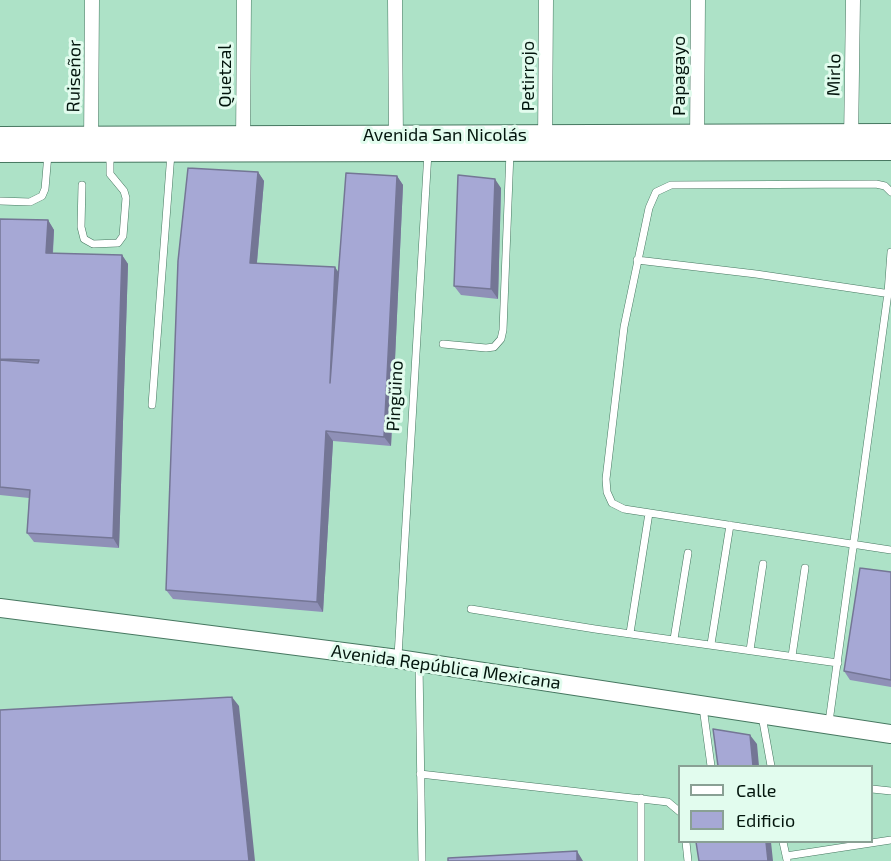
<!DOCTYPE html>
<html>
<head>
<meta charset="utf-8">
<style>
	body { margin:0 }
	#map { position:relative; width:891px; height:861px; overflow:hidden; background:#ade2c7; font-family:"Exo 2",sans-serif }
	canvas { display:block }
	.legend { position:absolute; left:678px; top:765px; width:195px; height:78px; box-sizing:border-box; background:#e2fcee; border:2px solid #89a094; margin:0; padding:8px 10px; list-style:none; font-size:18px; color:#03150d }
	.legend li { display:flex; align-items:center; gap:12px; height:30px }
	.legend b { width:30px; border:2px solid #89a094 }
</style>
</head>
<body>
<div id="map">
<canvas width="891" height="861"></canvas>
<ul class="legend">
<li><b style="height:8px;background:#fff"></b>Calle</li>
<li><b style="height:16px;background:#a6a8d5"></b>Edificio</li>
</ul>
</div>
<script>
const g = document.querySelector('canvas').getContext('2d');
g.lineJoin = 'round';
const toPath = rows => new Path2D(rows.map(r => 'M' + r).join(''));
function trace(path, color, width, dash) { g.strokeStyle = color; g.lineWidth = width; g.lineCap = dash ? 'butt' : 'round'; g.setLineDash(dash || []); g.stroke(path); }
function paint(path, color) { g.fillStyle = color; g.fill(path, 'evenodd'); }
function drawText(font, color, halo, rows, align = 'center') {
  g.font = font + ' "Exo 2",sans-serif'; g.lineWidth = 6; g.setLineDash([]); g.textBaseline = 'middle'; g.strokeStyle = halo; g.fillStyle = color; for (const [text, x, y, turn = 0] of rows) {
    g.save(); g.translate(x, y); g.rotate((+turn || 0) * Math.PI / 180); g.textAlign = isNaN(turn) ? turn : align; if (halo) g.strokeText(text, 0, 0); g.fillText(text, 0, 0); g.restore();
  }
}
const service = toPath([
	[82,185,81,227,84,239,93,244,118,243,123,236,126,198,124,191,110,174,110,154],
	[891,192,885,186,876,184,671,185,656,192,649,208,624,327,606,479,607,492,612,503,624,509,891,550],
	[0,201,30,202,42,196,45,189,48,154],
	[637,260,756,274,891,294],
	[443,344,486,348,494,347,501,339,503,330,510,152],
	[152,405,171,153],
	[471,609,595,629,838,663],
	[630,633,649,513],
	[674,639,688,553],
	[711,644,730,525],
	[750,650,763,564],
	[398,656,428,152],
	[792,656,805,568],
	[419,663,422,861],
	[703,707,711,766],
	[762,716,771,766],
	[829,722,888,293,891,252],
	[420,774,668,802,680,812],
	[872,789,891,791],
	[686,842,688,861],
	[783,842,787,860],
	[786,856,891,840],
	[641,861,641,798]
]);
const minor = toPath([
	[395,0,396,142],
	[697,142,698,0],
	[851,142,853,0],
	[545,144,546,0],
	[91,145,92,0],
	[243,145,244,0]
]);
const tertiary = toPath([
	[0,136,891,133],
	[0,153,891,151],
	[0,608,398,659,891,734]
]);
const wall = toPath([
	[258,172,264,181,257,263,338,272,397,176,403,185,391,446,333,441,323,612,173,599,166,590],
	[501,188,498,299,461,295,454,286],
	[0,219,48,220,54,230,53,254,122,255,128,264,119,548,34,542,27,533,29,498,0,495],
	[891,572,891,687,850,680,844,671]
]);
const shadedWall = toPath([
	[258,172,264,181,256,272,250,263],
	[397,176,403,185,391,446,384,437],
	[495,179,501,188,498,299,491,289],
	[48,220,54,230,52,263,46,253],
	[122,255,128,264,119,548,113,538],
	[335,267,341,276,330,383],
	[326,431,333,441,323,612,317,602],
	[232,697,239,706,255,861,249,861],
	[750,735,757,744,759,766,753,766],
	[766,842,771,842,773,861,768,861],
	[577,851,583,861,577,861]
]);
const building = toPath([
	[188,168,258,172,250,263,335,267,330,383,346,173,397,176,384,437,326,431,317,602,166,590,178,261,188,168],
	[458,175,495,179,491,289,454,286,458,175],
	[0,219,48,220,46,253,122,255,113,538,27,533,30,490,0,487,0,360,38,363,39,360,0,359,0,219],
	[860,568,891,572,891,680,844,671,860,568],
	[232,697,249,861,0,861,0,710,232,697],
	[713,729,750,735,753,766,718,766,713,729],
	[696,842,766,842,768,861,699,861,696,842],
	[577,851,577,861,448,861,448,858,577,851]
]);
const streetNames = [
	["Mirlo",834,75,-89],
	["Ruiseñor",74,76,-89],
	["Quetzal",225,76,-90],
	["Petirrojo",528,76,-90],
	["Papagayo",679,76,-90],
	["Avenida San Nicolás",445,135],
	["Pingüino",395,396,-87],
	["Avenida República Mexicana",446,667,8]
];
trace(service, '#467760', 8);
trace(minor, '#467760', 15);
trace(tertiary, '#467760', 20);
trace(service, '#fff', 7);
trace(minor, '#fff', 14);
trace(tertiary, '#fff', 18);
paint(wall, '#8f90b7');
paint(shadedWall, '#747695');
paint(building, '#a6a8d5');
trace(building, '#747695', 1.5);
drawText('18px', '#03150d', '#e2fcee', streetNames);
</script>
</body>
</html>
